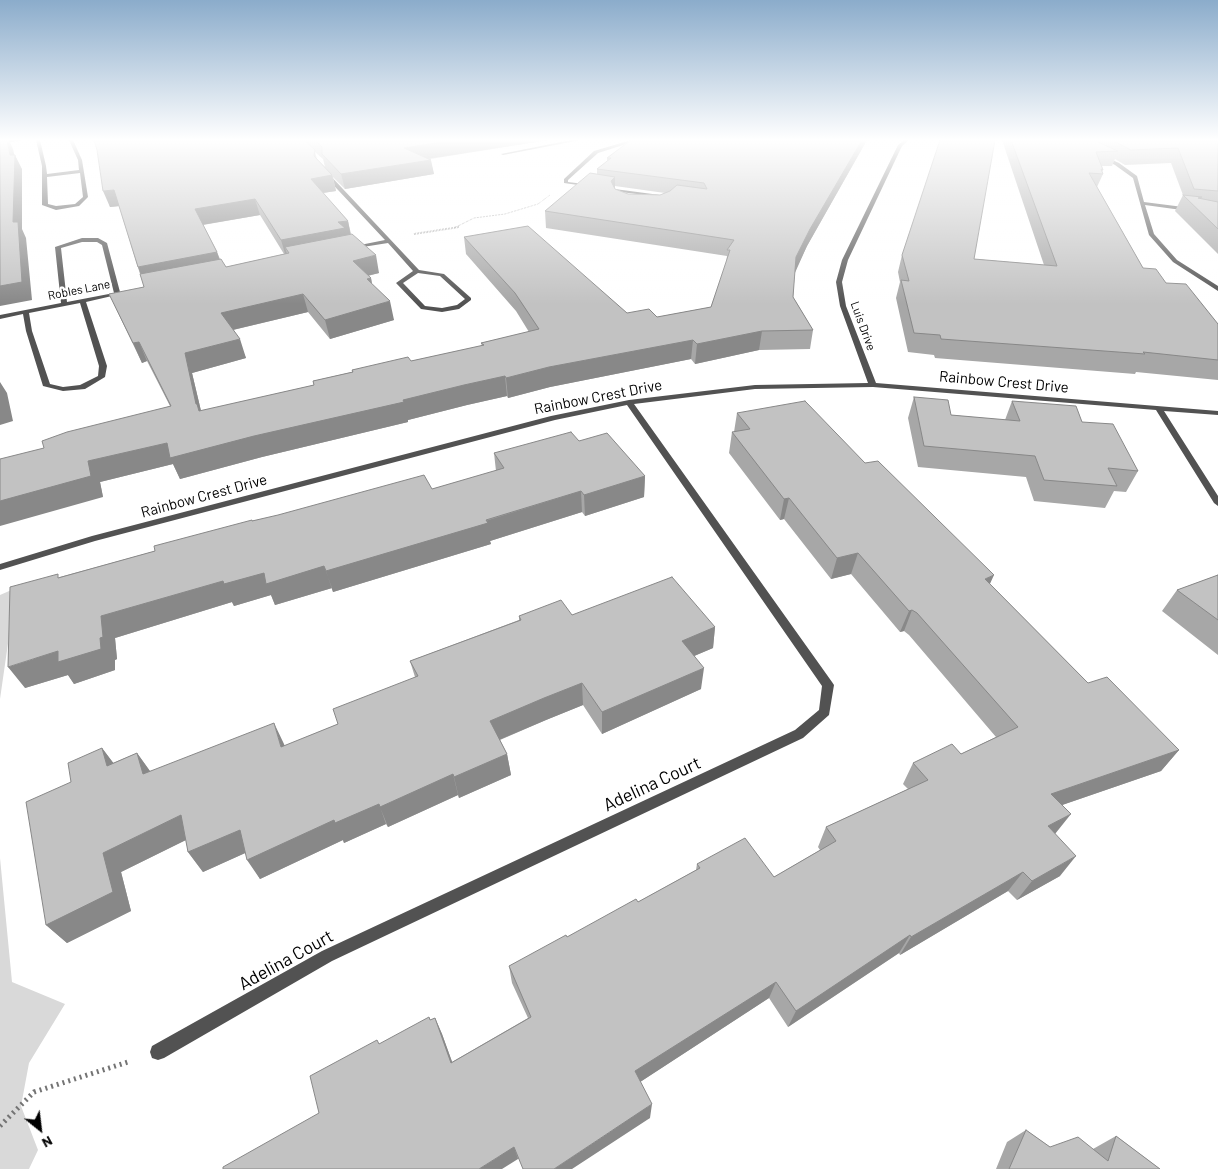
<!DOCTYPE html>
<html>
<head>
<meta charset="utf-8">
<style>
	body { margin:0 }
	#map { position:relative; width:1218px; height:1169px; overflow:hidden; background:#fff; font-family:Barlow,sans-serif }
	canvas { display:block }
	.north { position:absolute; left:15px; top:1104px; width:50px; height:50px; -webkit-text-stroke:4px #fff; paint-order:stroke; rotate:151deg; font-size:14px; font-weight:700; line-height:20px; text-align:center; color:#000 }
	.north::after { content:''; display:block; margin:auto; width:18px; height:22px; background:#000; clip-path:polygon(50% 0,100% 100%,50% 72%,0 100%) }
</style>
</head>
<body>
<div id="map">
<canvas width="1218" height="1169"></canvas>
<div class="north">N</div>
</div>
<script>
const g = document.querySelector('canvas').getContext('2d');
g.lineJoin = 'round';
function paint(path, color) { g.fillStyle = color; g.fill(path, 'evenodd'); }
const toPath = rows => new Path2D(rows.map(r => 'M' + r).join(''));
function trace(path, color, width, dash) { g.strokeStyle = color; g.lineWidth = width; g.lineCap = dash ? 'butt' : 'round'; g.setLineDash(dash || []); g.stroke(path); }
function drawText(font, color, halo, rows, align = 'center') {
  g.font = font + ' Barlow,sans-serif'; g.lineWidth = 4.5; g.setLineDash([]); g.textBaseline = 'middle'; g.strokeStyle = halo; g.fillStyle = color; for (const [text, x, y, turn = 0] of rows) {
    g.save(); g.translate(x, y); g.rotate((+turn || 0) * Math.PI / 180); g.textAlign = isNaN(turn) ? turn : align; if (halo) g.strokeText(text, 0, 0); g.fillText(text, 0, 0); g.restore();
  }
}
const green = toPath([
	[16,588,0,699,0,595],
	[0,858,12,982,65,1004,29,1063,21,1106,38,1150,29,1169,0,1169]
]);
const pathFar2 = toPath([
	[454,228,474,218,505,214,538,204,550,195]
]);
const pathFar1 = toPath([
	[414,234,459,227]
]);
const path = toPath([
	[0,1126,34,1092,131,1061]
]);
const street = toPath([
	[36,140,40,140,46,166,47,174,79,170,78,160,69,140,73,140,82,160,88,197,79,206,56,210,42,205,42,166,36,140],
	[80,173,83,197,75,204,56,206,48,204,47,177,80,173],
	[571,140,581,140,503,155,501,154,571,140],
	[631,140,639,140,598,153,568,180,568,182,592,185,592,187,564,183,564,179,594,151,631,140],
	[904,140,909,140,902,146,848,260,842,282,846,306,876,383,1218,411,1218,415,1164,411,1218,496,1218,506,1214,503,1156,410,873,387,755,389,634,404,832,682,834,685,829,715,803,738,332,961,164,1058,158,1060,152,1058,150,1052,152,1046,322,951,795,730,819,710,822,686,627,405,555,420,95,541,0,570,0,564,92,536,551,416,629,400,755,385,868,383,840,306,836,282,842,260,898,145,904,140],
	[1101,155,1119,163,1137,176,1144,202,1191,208,1189,211,1145,205,1154,234,1177,260,1218,286,1218,291,1173,262,1149,235,1133,178,1115,165,1099,157,1101,155],
	[323,172,327,172,419,270,444,274,471,298,471,300,459,309,442,312,421,309,396,283,413,271,388,243,350,249,350,247,385,240,323,174,323,172],
	[418,273,440,276,465,299,457,305,442,308,425,306,403,283,418,273],
	[607,188,660,195,662,196,660,197,605,190,607,188],
	[82,238,98,238,107,243,120,292,125,293,86,302,107,366,105,377,85,389,63,391,43,386,26,331,23,314,0,319,0,315,61,303,55,247,82,238],
	[82,242,97,242,102,245,114,293,67,302,61,248,82,242],
	[80,303,99,366,98,376,80,385,63,387,50,384,32,331,29,313,80,303]
]);
const secondary = toPath([
	[11,140,24,140,0,144,0,142,11,140]
]);
const wall = toPath([
	[94,140,549,140,430,159,434,174,345,189,333,177,336,191,323,193,348,221,351,234,379,273,368,276,371,278,372,284,394,320,330,339,308,312,233,330,246,358,192,373,201,411,314,385,313,381,352,372,352,370,411,361,482,346,481,343,529,332,516,311,466,254,464,237,627,313,657,317,711,307,726,263,727,256,546,228,545,211,597,174,597,169,607,161,607,158,631,140,867,140,807,246,795,271,793,297,813,330,810,349,759,350,695,364,691,359,550,387,508,398,507,396,467,405,408,420,408,422,262,457,180,479,173,464,100,482,103,497,44,448,170,406,147,361,142,363,109,294,144,287,119,206,110,207,97,150],
	[315,152,323,159,325,167,317,159],
	[615,186,665,193,660,195,628,194,615,189],
	[260,215,284,254,226,267,220,259,217,252,203,225],
	[1002,140,1218,140,1218,254,1175,211,1183,195,1171,163,1125,165,1115,159,1112,166,1102,166,1103,170,1102,172,1103,174,1097,187,1143,268,1166,283,1218,324,1218,380,1136,372,1135,374,935,358,934,355,908,352,896,298,900,282,898,272,902,255,974,259,1044,265],
	[914,397,951,415,1005,420,1012,401,1082,422,1138,471,1126,492,1114,491,1105,508,1034,501,1026,477,918,467,908,418],
	[737,413,865,463,990,584,1088,683,1179,750,1161,771,1062,805,1055,834,1060,876,1017,900,1008,891,900,955,899,953,788,1027,769,998,640,1082,650,1118,518,1159,319,1113,380,1044,435,1018,442,1034,452,1062,528,1018,512,983,509,966,638,902,696,870,697,864,774,877,820,850,818,847,826,827,908,789,903,784,913,763,961,754,996,737,909,635,904,631,900,632,851,574,831,579,784,519,780,520,729,453,732,432,734,432],
	[579,441,645,476,644,497,585,516,582,512,490,541,491,544,333,592,332,588,275,605,271,595,234,606,232,602,115,638,117,659,115,660,115,670,74,684,68,675,25,688,60,577,155,551,252,521,432,489,496,471,494,453],
	[1218,575,1218,655,1162,611,1177,590],
	[572,615,715,627,713,648,694,656,701,689,602,734,583,705,546,720,500,740,507,754,511,775,459,798,458,795,388,827,386,824,344,843,343,840,260,879,245,853,203,872,188,852,186,840,121,872,131,911,67,943,46,925,71,782,102,748,113,763,137,753,150,771,285,746,338,724,415,677,410,661,519,620,519,616],
	[1026,1130,1050,1147,1093,1149,1116,1136,1160,1169,996,1169,1007,1142]
]);
const shadedWall = toPath([
	[7,140,9,140,13,149,15,158,15,155,22,169,22,229,26,238,32,300,0,306,0,286,13,222,10,155],
	[455,140,549,140,406,162,404,148],
	[862,140,867,140,807,246,794,275,796,257,810,229],
	[431,160,434,174,345,189,341,174],
	[332,175,336,191,315,194,311,179],
	[615,177,615,192,611,181],
	[114,190,120,206,110,207,103,191],
	[255,199,260,215,201,225,195,209],
	[348,221,351,237,289,253,285,247,288,257,286,257,281,240,338,222],
	[217,252,223,270,145,285,138,267],
	[376,255,379,273,357,278,353,261],
	[371,278,374,296,367,279],
	[303,294,308,312,228,331,221,313],
	[390,301,394,320,330,339,325,320],
	[762,331,759,350,695,364,697,344],
	[240,339,246,358,192,373,202,415,206,424,196,404,185,353],
	[693,340,691,359,550,387,508,398,506,378,549,367],
	[139,342,147,361,142,363,133,343],
	[505,376,507,396,467,405,408,420,408,422,262,457,180,479,173,464,100,482,103,497,0,526,0,501,88,461,167,443,254,436,464,385],
	[0,382,7,393,13,421,0,425],
	[645,476,644,497,585,516,584,495],
	[581,491,582,512,490,541,491,544,333,592,326,571],
	[789,498,784,519,780,520,784,499],
	[858,553,851,574,831,579,837,558],
	[324,566,332,588,275,605,271,595,234,606,232,602,115,638,117,659,115,660,115,670,74,684,68,675,25,688,8,667,100,638,101,616,223,581,264,573],
	[994,575,984,597,985,579],
	[912,610,904,631,900,632,909,611],
	[715,627,713,648,680,662,682,641],
	[704,668,701,689,602,734,602,712],
	[582,683,583,705,546,720,494,742,490,721,544,698],
	[274,723,284,744,292,768,281,747],
	[102,748,118,769,107,766],
	[1179,750,1161,771,1036,814,1051,794],
	[137,753,152,774,143,774],
	[507,754,511,775,459,798,454,777],
	[453,774,458,795,388,827,380,807],
	[379,804,386,824,344,843,343,840,260,879,247,860,334,820],
	[1071,814,1055,834,1048,826],
	[181,815,196,835,121,872,131,911,67,943,46,925,103,853],
	[240,830,252,850,203,872,188,852],
	[1076,856,1060,876,1017,900,1032,881],
	[1023,872,1008,891,900,955,911,937],
	[910,935,899,953,788,1027,796,1011],
	[776,982,769,998,634,1086,635,1071],
	[435,1018,442,1034,458,1078,451,1063],
	[652,1104,650,1118,572,1169,554,1169],
	[514,1147,518,1159,502,1169,479,1169]
]);
const building = toPath([
	[0,140,7,140,10,155,15,155,13,222,18,222,22,282,0,286,0,140],
	[94,140,304,140,315,150,314,156,332,175,311,179,348,221,338,222,345,228,281,240,255,199,195,209,217,252,138,267,114,190,103,191,97,150,94,140],
	[315,140,455,140,404,148,431,160,341,174,322,154,322,147,315,140],
	[631,140,862,140,810,229,796,257,793,297,813,330,762,331,697,344,693,340,549,367,506,378,505,376,464,385,403,400,404,402,254,436,170,458,167,443,88,461,91,476,0,501,0,459,44,448,42,441,67,432,171,406,139,342,133,343,109,294,144,287,140,274,221,259,226,267,289,253,285,247,352,234,376,255,353,261,371,278,367,279,390,301,325,320,303,294,221,313,240,339,185,353,196,404,197,404,199,411,314,385,313,381,353,372,352,370,408,357,411,361,484,345,481,343,539,329,515,293,464,237,528,226,627,313,649,309,657,317,711,307,730,250,727,250,734,240,545,211,590,173,615,177,611,181,615,189,628,194,660,195,670,191,677,185,707,189,704,183,597,169,611,158,607,158,631,140],
	[940,140,995,140,974,259,1057,266,1011,140,1093,140,1118,151,1096,152,1103,170,1101,169,1103,174,1089,173,1143,268,1156,269,1166,283,1186,284,1218,324,1218,360,1143,352,1145,354,941,339,940,335,914,333,901,280,909,281,902,255,940,140],
	[1112,140,1218,140,1218,191,1194,189,1178,148,1131,150,1112,140],
	[1183,195,1202,197,1198,198,1218,202,1218,229,1183,195],
	[914,397,948,400,951,415,1020,421,1012,401,1076,406,1082,422,1113,424,1138,471,1108,468,1117,486,1044,480,1035,456,924,446,914,397],
	[805,401,865,463,878,461,994,575,985,579,1088,683,1107,677,1179,750,1051,794,1071,814,1048,826,1076,856,1032,881,1023,872,911,937,910,935,796,1011,776,982,635,1071,652,1104,554,1169,523,1169,514,1147,479,1169,223,1169,223,1167,319,1113,310,1076,377,1040,379,1044,429,1017,430,1020,435,1018,451,1063,531,1017,509,966,566,935,567,937,636,899,638,902,700,868,697,864,745,838,774,877,836,841,826,827,928,780,913,763,952,744,961,754,1018,727,917,613,912,610,909,611,858,553,837,558,789,498,784,499,732,432,750,429,737,413,805,401],
	[571,432,579,441,607,433,645,476,584,495,581,491,486,520,488,523,326,571,324,566,266,584,264,573,224,584,223,581,101,616,103,637,100,638,101,649,58,662,58,651,8,667,10,587,58,574,58,578,155,551,154,546,252,520,252,521,278,515,424,475,432,489,504,468,494,453,571,432],
	[1218,575,1218,620,1177,590,1218,575],
	[672,577,715,627,682,641,704,668,602,712,582,683,544,698,490,721,507,754,454,777,453,774,380,807,379,804,335,823,334,820,247,860,240,830,188,852,181,815,103,853,113,892,46,925,26,802,71,782,68,763,102,748,107,766,137,753,143,774,274,723,281,747,338,724,333,709,418,676,410,661,521,620,519,616,561,600,572,615,672,577],
	[1026,1130,1050,1147,1078,1137,1108,1161,1116,1136,1160,1169,1009,1169,1026,1130]
]);
const farStreetnames = [
	["Robles Lane",79,290,-11],
	["Luis Drive",863,326,70]
];
const streetNames = [
	["Rainbow Crest Drive",1004,382,5],
	["Rainbow Crest Drive",598,397,-11],
	["Rainbow Crest Drive",204,496,-15]
];
const nearStreetnames = [
	["Adelina Court",652,784,-25],
	["Adelina Court",286,960,-29]
];
paint(green, '#d9d9d9');
trace(pathFar2, '#747474', 1, [0.5, 1]);
trace(pathFar1, '#747474', 2, [0.5, 1]);
trace(path, '#747474', 5, [2, 4]);
paint(street, '#525252');
paint(secondary, '#1f1f1f');
paint(wall, '#a7a7a7');
paint(shadedWall, '#888');
paint(building, '#c2c2c2');
trace(building, '#888', 1);
const sky = g.createLinearGradient(0, 0, 0, 304);
sky.addColorStop(0, '#8baccb');
sky.addColorStop(0.46, '#fff');
sky.addColorStop(1, '#ffffff00');
g.fillStyle = sky;
g.fillRect(0, 0, 1218, 304);
drawText('12px', '#000', '#fff', farStreetnames);
drawText('15px', '#000', '#fff', streetNames);
drawText('18px', '#000', '#fff', nearStreetnames);
</script>
</body>
</html>
